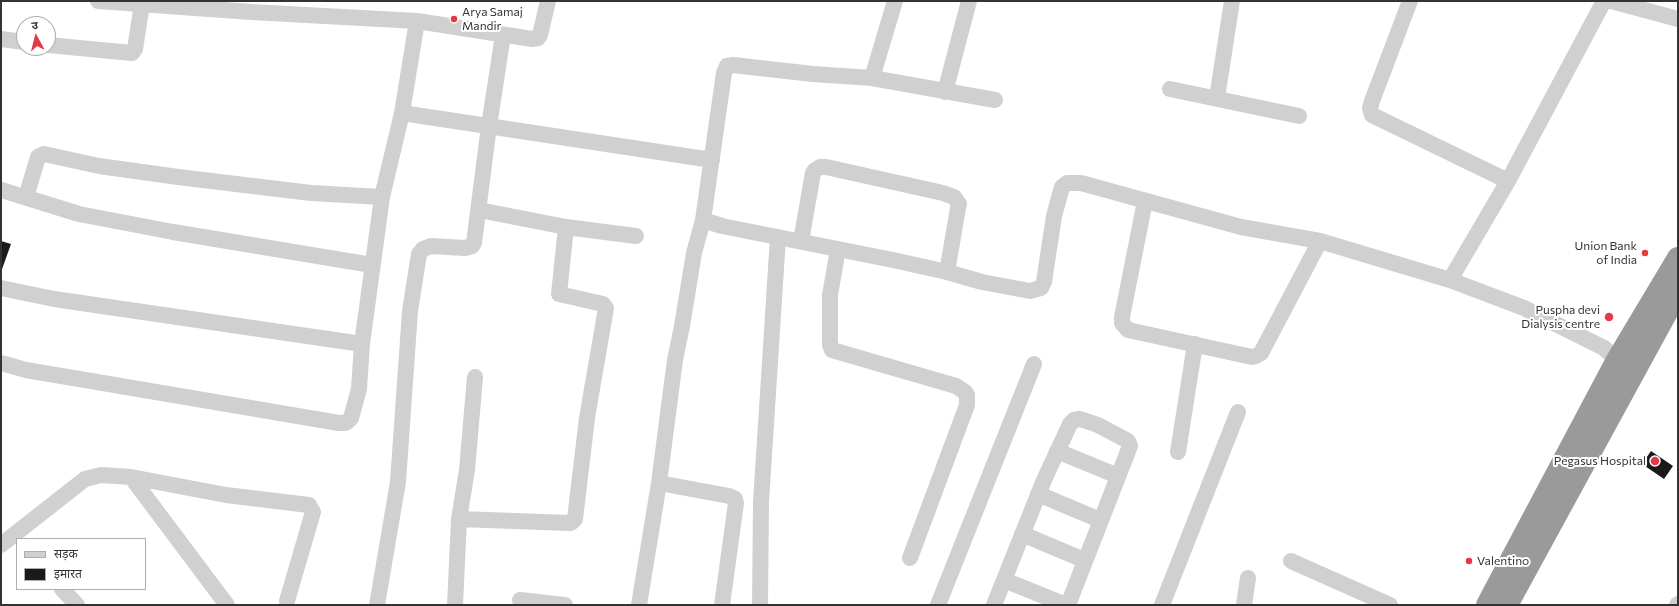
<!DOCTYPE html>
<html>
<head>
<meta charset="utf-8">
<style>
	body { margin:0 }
	#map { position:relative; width:1679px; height:606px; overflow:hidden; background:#fff; font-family:Commissioner,"Noto Sans Devanagari",sans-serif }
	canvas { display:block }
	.frame { position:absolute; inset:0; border:2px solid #333; pointer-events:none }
	.legend { position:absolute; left:16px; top:538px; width:130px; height:52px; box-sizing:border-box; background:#fff; border:1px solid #adadad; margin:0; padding:5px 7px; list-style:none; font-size:12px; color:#333 }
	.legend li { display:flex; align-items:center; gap:8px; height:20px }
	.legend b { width:20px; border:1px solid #adadad }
	.north { position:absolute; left:16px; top:16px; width:40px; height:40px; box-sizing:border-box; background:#fff; border:1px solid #adadad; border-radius:50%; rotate:353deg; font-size:11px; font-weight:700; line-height:16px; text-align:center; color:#333 }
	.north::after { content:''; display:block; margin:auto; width:14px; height:18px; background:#e63946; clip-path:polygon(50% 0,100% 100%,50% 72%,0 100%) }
</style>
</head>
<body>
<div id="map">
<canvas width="1679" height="606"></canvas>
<div class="frame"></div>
<ul class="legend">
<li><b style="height:5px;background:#d0d0d0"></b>सड़क</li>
<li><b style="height:11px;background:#1a1a1a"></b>इमारत</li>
</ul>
<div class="north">उ</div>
</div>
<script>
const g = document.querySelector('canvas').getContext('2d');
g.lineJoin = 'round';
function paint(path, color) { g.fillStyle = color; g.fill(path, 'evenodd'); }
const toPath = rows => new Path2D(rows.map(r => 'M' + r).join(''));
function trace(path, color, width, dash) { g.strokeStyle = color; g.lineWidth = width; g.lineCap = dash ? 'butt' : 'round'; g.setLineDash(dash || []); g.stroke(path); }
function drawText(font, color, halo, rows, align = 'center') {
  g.font = font + ' Commissioner,sans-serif'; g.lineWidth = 4; g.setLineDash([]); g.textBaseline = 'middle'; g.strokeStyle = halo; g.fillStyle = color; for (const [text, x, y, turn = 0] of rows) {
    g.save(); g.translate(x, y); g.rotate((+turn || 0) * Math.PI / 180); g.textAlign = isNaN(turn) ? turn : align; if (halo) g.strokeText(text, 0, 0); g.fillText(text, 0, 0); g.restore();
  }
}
const building = toPath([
	[1,241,11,244,1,272],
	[1651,451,1673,466,1664,479,1642,464]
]);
const street = toPath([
	[98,1,251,12,417,21,532,39,538,38,540,35,548,1],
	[1410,1,1372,101,1370,108,1372,115,1508,181],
	[1611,1,1678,19],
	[1,39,24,42],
	[48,45,132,53,135,49,142,4],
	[872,78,995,100],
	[1170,89,1299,116],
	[945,92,969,1],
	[1217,98,1232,1],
	[402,113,712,160],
	[1,190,79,214,173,232,372,265],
	[26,197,38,157,44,154,99,166,178,177,311,193,382,197],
	[1145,201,1122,317,1122,323,1128,330,1252,357,1256,356,1261,353,1320,241],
	[479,210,566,227,636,236],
	[703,220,724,73,727,66,733,65,813,74,872,78,895,1],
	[801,241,813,173,815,170,820,167,826,167,943,193,954,197,959,204,958,208,947,272],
	[838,249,830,295,830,345,832,350,956,386,965,392,967,395,967,405,910,558],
	[1450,280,1508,181,1604,1],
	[1,288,54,299,362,344],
	[1,363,26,370,339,423,345,423,348,421,351,418,359,389,362,344,382,197,402,113,417,21],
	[1057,451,1118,476],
	[1178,452,1195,344],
	[659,483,729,496,735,499,736,503,722,605],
	[1038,494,1100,520],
	[459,519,570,523,572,522,575,519,587,418,606,308,603,304,559,294,566,227],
	[1022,534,1084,560],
	[1,545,85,479,101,475,131,477],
	[1291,561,1390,605],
	[1004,580,1066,605],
	[62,589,77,605],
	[520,600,565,605],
	[227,605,131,477,226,495,309,505,313,512,287,601],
	[377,605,398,482,410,311,419,254,423,249,431,246,465,248,472,246,474,243,489,126,503,35],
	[455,605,459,519,467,470,475,377],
	[639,605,659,483,675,360,682,326,694,253,703,220,722,226,893,260,947,272,982,282,1030,291,1041,288,1044,282,1054,216,1062,187,1067,183,1081,183,1241,227,1320,241,1450,280,1524,308,1604,348,1617,360,1625,365],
	[760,605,761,502,778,237],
	[938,605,1034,364],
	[994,605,1044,480,1070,424,1074,420,1080,419,1098,425,1128,441,1130,446,1068,605],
	[1162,605,1238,412],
	[1244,605,1248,578],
	[1677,605,1678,604]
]);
const highway = toPath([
	[1487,605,1617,360,1678,258],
	[1507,605,1678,292]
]);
const markers = [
	[454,19,4,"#e63946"],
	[1645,253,4,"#e63946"],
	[1609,317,5,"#e63946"],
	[1655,461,5,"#e63946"],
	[1469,561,4,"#e63946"]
];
const poiNames = [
	["Arya Samaj",462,12,"left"],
	["Mandir",462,26,"left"],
	["Union Bank",1637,246],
	["of India",1637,260],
	["Puspha devi",1600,310],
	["Dialysis centre",1600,324],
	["Pegasus Hospital",1646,461],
	["Valentino",1477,561,"left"]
];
paint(building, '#1a1a1a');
trace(street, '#d0d0d0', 16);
trace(highway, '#9a9a9a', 22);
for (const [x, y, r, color] of markers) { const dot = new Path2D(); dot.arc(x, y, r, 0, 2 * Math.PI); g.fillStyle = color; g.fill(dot); trace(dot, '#fff', 1.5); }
drawText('12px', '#333', '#fff', poiNames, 'right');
</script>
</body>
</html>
